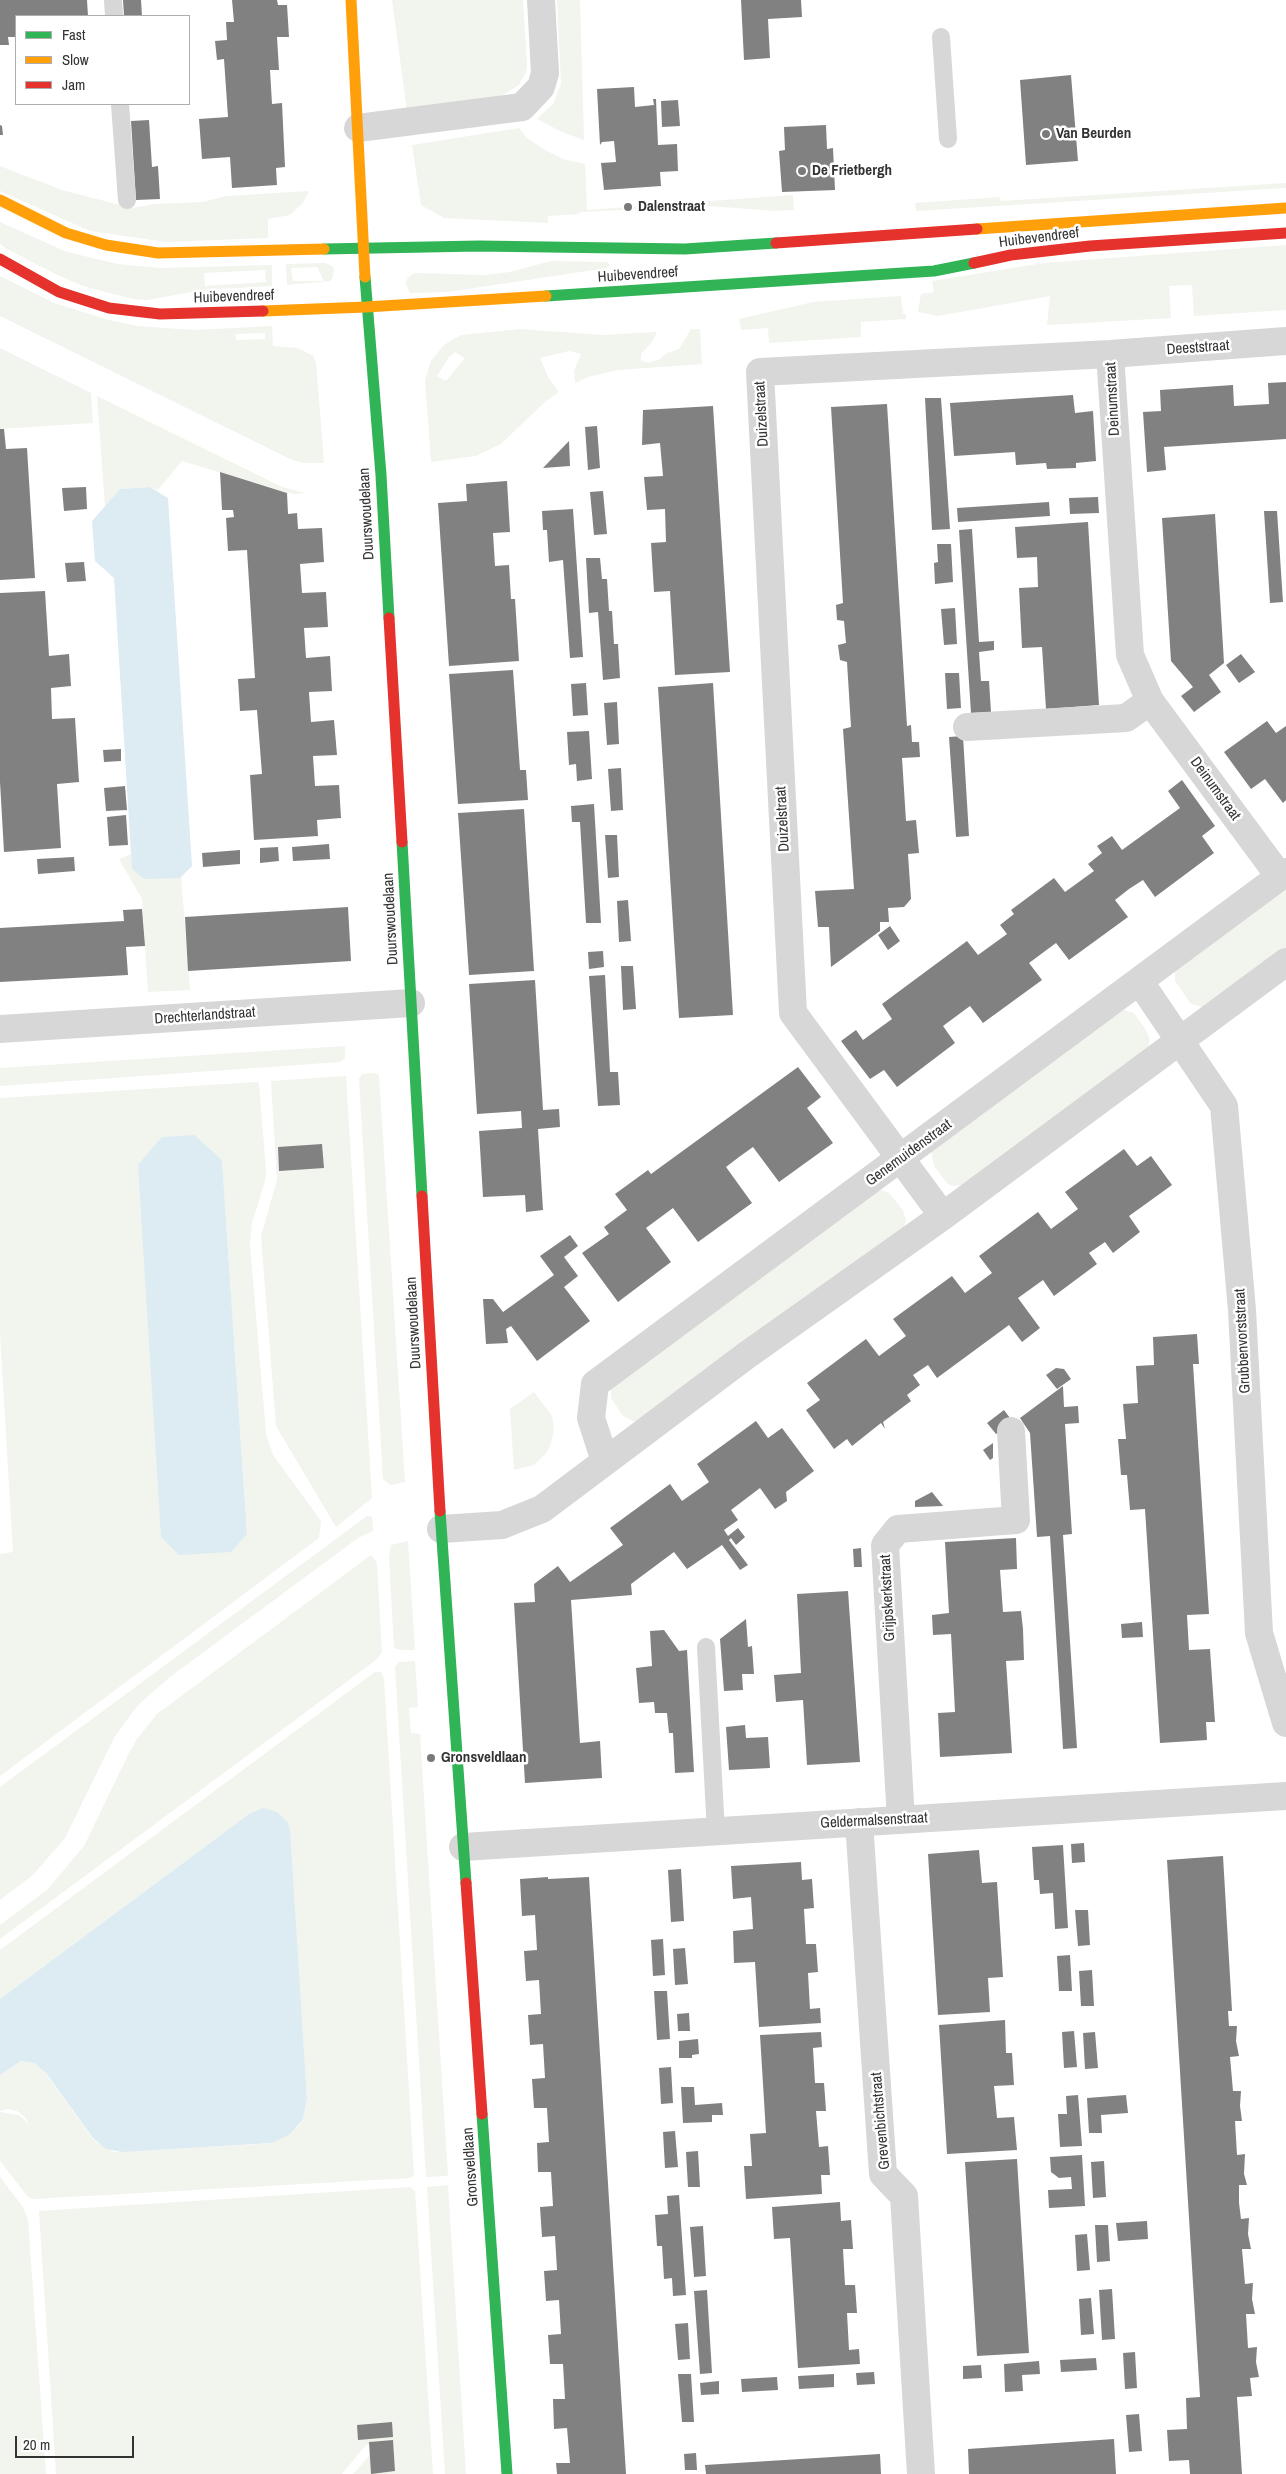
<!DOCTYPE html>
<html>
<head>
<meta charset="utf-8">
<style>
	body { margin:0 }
	#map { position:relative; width:1286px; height:2474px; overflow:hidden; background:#fff; font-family:"Archivo Narrow",sans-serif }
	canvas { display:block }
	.legend { position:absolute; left:15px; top:15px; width:175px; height:90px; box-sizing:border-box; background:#fff; border:1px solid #adadad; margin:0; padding:6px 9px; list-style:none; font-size:15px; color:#333 }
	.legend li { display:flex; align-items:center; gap:10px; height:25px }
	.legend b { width:25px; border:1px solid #adadad }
	.scale { position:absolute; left:15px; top:2436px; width:119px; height:22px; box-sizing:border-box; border:2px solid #333; border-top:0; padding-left:6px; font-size:15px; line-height:18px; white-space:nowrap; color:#333; -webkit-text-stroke:4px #fff; paint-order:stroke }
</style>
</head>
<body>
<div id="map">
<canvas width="1286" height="2474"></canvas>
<ul class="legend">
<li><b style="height:6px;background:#30b455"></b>Fast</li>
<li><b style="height:6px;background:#ff9f0a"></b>Slow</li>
<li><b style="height:6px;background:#e5322d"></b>Jam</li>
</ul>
<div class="scale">20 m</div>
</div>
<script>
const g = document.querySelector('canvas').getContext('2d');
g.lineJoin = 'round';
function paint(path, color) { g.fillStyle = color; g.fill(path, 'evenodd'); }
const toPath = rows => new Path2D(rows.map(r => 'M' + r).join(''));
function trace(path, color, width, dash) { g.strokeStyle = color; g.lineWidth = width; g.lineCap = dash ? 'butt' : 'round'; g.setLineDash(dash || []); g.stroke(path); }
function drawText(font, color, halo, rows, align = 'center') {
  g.font = font + ' "Archivo Narrow",sans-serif'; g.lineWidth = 5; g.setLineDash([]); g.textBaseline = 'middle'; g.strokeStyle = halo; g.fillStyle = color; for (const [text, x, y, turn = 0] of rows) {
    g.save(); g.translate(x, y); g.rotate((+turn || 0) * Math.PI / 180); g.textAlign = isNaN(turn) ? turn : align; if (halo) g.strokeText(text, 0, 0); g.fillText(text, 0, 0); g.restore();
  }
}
const green = toPath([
	[392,0,523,0,527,64,526,72,519,85,499,97,407,111],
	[557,0,580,0,584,140,562,132,537,119,553,104,561,84],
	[519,128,527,138,545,150,563,159,585,164,587,210,793,195,794,210,774,211,710,206,580,212,579,214,548,216,548,223,444,218,421,205,412,145],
	[0,166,62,190,132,208,155,204,203,202,226,196,309,191,303,203,290,215,268,219,268,238,166,242,90,231,0,191],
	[1286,183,1286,188,916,211,915,203,1000,197,1001,201],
	[0,222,67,252,118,264,160,268,272,265,272,286,203,290,147,300,133,299,83,286,57,275,7,249,0,244],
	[265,270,266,282,205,286,204,273],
	[1286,245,1286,310,1194,316,1192,285,1169,286,1171,318,1047,325,1050,296,938,316,918,312,921,294,934,292,932,281,1044,263],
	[551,261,607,262,610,265,607,268,448,292,410,293,406,284,407,279,414,273,484,275,510,272],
	[325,263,332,266,334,269,333,277,330,281,287,285,286,264],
	[317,267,324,281,293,281,291,268],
	[0,276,54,303,109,320,137,326,195,330,272,326,273,346,298,348,313,356,316,362,324,463,303,463,290,459,0,316],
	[265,333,265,339,236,340,236,334],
	[901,296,903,314,906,314,906,319,861,322,861,337,769,343,768,328,741,330,739,319,813,302],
	[520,329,602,335,657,332,652,342,641,354,641,361,649,363,660,359,667,353,679,349,691,329,700,329,702,364,618,370,588,377,575,383,574,371,581,354,569,351,540,358,548,377,559,392,546,401,501,444,476,456,431,462,425,380,431,361,444,345,461,335],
	[455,352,465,358,446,381,437,376,449,357],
	[0,348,91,393,93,423,0,429],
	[97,396,282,487,305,493,293,494,182,461,158,490,150,487,120,489,105,506],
	[131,854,132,868,144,879,181,876,190,990,148,992,142,899,119,859],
	[1286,884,1286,948,1212,1003,1202,1007,1191,1004,1175,981,1175,971],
	[1121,1009,1134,1013,1146,1030,1150,1040,1147,1051,963,1185,952,1186,947,1183,934,1166,931,1151],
	[345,1046,345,1058,340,1062,0,1086,0,1068],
	[375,1073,379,1075,405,1482,390,1485,383,1479,359,1079,362,1074],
	[346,1076,372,1498,336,1527,276,1426,261,1236,277,1180,271,1081],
	[257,1082,259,1083,266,1171,265,1181,252,1223,250,1245,266,1433,273,1455,321,1521,319,1538,0,1776,0,1554,13,1552,0,1334,0,1098],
	[190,1136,222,1160,247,1533,230,1551,166,1137],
	[879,1189,889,1193,903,1210,906,1220,903,1230,637,1423,623,1416,611,1398,611,1387],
	[534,1392,552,1416,554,1430,550,1446,546,1453,534,1465,514,1470,510,1409],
	[367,1516,372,1517,373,1531,358,1538,170,1677,137,1706,114,1738,65,1838,33,1875,0,1900,0,1787],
	[408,1541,415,1650,400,1650,394,1648,389,1557,391,1545],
	[371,1555,377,1563,382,1653,376,1660,0,1939,0,1925,47,1890,84,1846,129,1753,137,1739,157,1714],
	[415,1661,418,1707,409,1708,411,1733,420,1734,448,2176,426,2177,395,1667,399,1662],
	[375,1672,381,1672,384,1679,414,2174,411,2178,33,2199,28,2197,0,2161,0,2112,19,2115,29,2124,24,2116,17,2111,8,2109,0,2111,0,2075,21,2061,35,2063,41,2067,93,2139,99,2144,114,2152,263,2144,272,2143,297,2127,303,2119,307,2099,290,1843,249,1814,0,1999,0,1950],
	[0,2177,23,2207,28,2220,46,2474,0,2474],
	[448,2185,466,2474,445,2474,427,2187],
	[410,2187,415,2191,433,2474,353,2474,370,2455,371,2473,395,2471,393,2440,369,2442,369,2445,366,2445,342,2474,56,2474,39,2211]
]);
const water = toPath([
	[150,487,168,498,192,866,180,878,144,879,132,869,114,578,95,561,92,521,120,489],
	[194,1135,222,1160,247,1534,231,1552,179,1555,161,1537,138,1165,162,1137],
	[263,1808,277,1812,288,1823,290,1830,307,2099,303,2119,290,2134,272,2143,122,2152,106,2149,93,2138,46,2073,35,2063,21,2061,0,2075,0,1999,249,1814]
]);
const building = toPath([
	[0,0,87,0,88,16,16,16,16,37,8,37,9,45,0,45],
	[123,0,141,0,142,16,124,16],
	[232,0,277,0,278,5,287,5,289,37,277,37,279,70,270,70,272,104,282,103,285,167,276,168,277,185,232,188,230,157,202,159,199,119,228,117,224,59,217,60,215,41,227,40,226,22,234,22],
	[741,0,801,0,802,17,768,19,770,58,744,60],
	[1071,75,1078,161,1026,165,1020,80],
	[634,87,635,107,654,105,653,99,656,99,658,145,677,144,678,171,660,172,661,186,604,190,601,163,616,162,614,141,602,142,600,145,597,89],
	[678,100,680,126,662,127,661,101],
	[149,120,152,167,158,166,160,199,136,200,131,121],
	[0,125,2,126,3,135,0,135],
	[826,125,827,149,833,148,835,190,782,192,779,151,785,150,784,127],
	[1286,382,1286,439,1164,447,1166,470,1147,472,1143,412,1161,411,1160,390,1233,385,1234,406,1269,404,1268,383],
	[1073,395,1075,413,1093,411,1096,461,1076,463,1076,468,1047,469,1046,463,1016,465,1015,452,954,456,950,403],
	[925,398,941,398,950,529,932,530],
	[887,404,907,726,911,725,912,742,919,742,920,757,902,758,906,821,916,820,919,853,908,854,911,899,904,907,888,908,889,922,880,922,880,931,831,967,829,927,818,927,815,891,854,889,843,729,851,727,847,662,840,660,838,645,846,643,844,621,837,620,836,605,843,603,831,407],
	[713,406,730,672,675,675,670,591,654,592,651,543,666,542,665,509,647,510,644,477,663,476,660,443,642,445,643,410],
	[597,426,600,468,588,470,585,427],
	[0,429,4,429,6,449,27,448,35,578,0,580],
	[569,441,570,466,543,468],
	[220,472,287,493,288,514,297,513,298,529,322,528,324,562,300,564,302,593,326,592,328,627,304,628,306,658,330,656,332,691,309,692,311,722,334,720,337,755,313,756,315,786,339,785,341,818,317,820,318,836,254,840,250,775,262,774,257,710,240,711,238,679,255,678,247,550,228,551,226,518,234,517,233,510,222,510],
	[507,481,510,532,493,533,495,566,509,565,511,599,515,599,519,661,449,666,438,503,467,501,466,484],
	[86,487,87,509,64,511,62,488],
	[603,491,607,534,594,535,590,492],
	[1098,497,1099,513,1070,514,1069,498],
	[1049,502,1050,516,958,522,957,508],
	[573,509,583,657,570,658,563,560,549,562,547,530,543,530,542,511],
	[1264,511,1277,511,1283,602,1270,603],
	[1215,514,1224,663,1209,675,1221,692,1194,712,1181,696,1193,687,1171,661,1162,518],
	[1088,522,1099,705,1046,709,1042,647,1022,648,1019,588,1038,587,1037,557,1017,558,1015,527],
	[972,529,979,642,994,641,994,650,979,652,981,681,989,681,991,712,971,713,959,530],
	[937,544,951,544,953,582,935,584,934,563,938,562],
	[586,558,600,558,602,579,607,579,609,611,612,611,614,644,618,644,620,678,603,680,598,612,589,613],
	[84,562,86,581,67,582,65,563],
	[45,591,49,656,69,654,71,686,51,688,52,719,75,718,79,782,57,784,61,848,4,852,0,782,0,593],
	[955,608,957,644,944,645,941,609],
	[1241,654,1255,672,1239,683,1226,665],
	[513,670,520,770,526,770,528,800,458,804,449,674],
	[945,673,959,673,961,708,947,709],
	[586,683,588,715,573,716,571,684],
	[713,683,733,1015,679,1018,658,687],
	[617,702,619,744,607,745,604,703],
	[1267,721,1276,733,1286,726,1286,800,1283,803,1265,779,1251,789,1224,752],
	[589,731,592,779,577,781,576,764,569,765,567,732],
	[963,736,969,836,956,837,949,737],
	[121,749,121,761,104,762,103,750],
	[621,768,623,810,611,811,608,769],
	[1182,780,1215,826,1202,836,1214,853,1155,897,1143,880,1129,889,1115,900,1128,917,1069,960,1056,943,1029,963,1042,980,983,1023,970,1006,943,1026,955,1043,897,1087,884,1070,870,1079,841,1041,856,1030,863,1040,892,1019,882,1004,967,941,978,955,1007,934,1000,925,1014,914,1011,910,1054,878,1065,892,1094,871,1088,864,1102,853,1097,846,1112,836,1122,850,1180,808,1168,791],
	[125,786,127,810,106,811,104,788],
	[594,804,601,923,586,923,580,822,572,822,571,806],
	[524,809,534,971,469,975,458,813],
	[126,815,128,845,109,846,107,817],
	[605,835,617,835,619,877,608,878],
	[329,844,330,859,293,861,292,847],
	[278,847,279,861,260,863,260,848],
	[240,850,240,864,203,867,202,853],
	[74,857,75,871,38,874,37,859],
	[628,900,631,941,619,942,617,901],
	[348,907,351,961,188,971,185,917],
	[142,909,145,946,126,947,128,975,0,982,0,928,124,921,123,910],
	[890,926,900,941,888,950,878,935],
	[603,951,604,967,589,969,588,952],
	[621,966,633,966,636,1009,623,1010],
	[605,975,610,1072,618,1072,620,1105,598,1106,589,976],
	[535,980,543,1110,559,1109,560,1127,538,1129,543,1210,526,1212,525,1195,483,1197,479,1131,522,1128,521,1111,477,1114,469,984],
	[798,1067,821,1097,807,1108,833,1143,779,1182,753,1147,739,1157,726,1167,752,1203,698,1242,673,1208,646,1228,671,1262,618,1302,582,1253,609,1234,604,1227,627,1210,615,1194,648,1170,651,1174],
	[322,1144,324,1168,279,1171,278,1147],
	[1124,1149,1137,1166,1151,1156,1172,1185,1129,1216,1140,1232,1113,1253,1105,1242,1089,1253,1097,1264,1054,1296,1043,1280,1018,1298,1040,1328,1022,1342,1009,1325,937,1378,928,1365,913,1375,920,1385,907,1395,911,1401,883,1422,885,1429,881,1423,852,1446,847,1439,834,1449,806,1410,820,1400,807,1383,866,1339,879,1356,906,1336,893,1319,952,1276,965,1293,992,1273,979,1256,1038,1212,1051,1229,1078,1209,1065,1192],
	[570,1235,578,1246,564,1257,578,1276,564,1287,590,1321,537,1361,511,1326,506,1329,508,1343,486,1344,483,1299,493,1299,503,1312,528,1294,554,1275,540,1256],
	[1197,1334,1199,1364,1193,1364,1209,1614,1187,1615,1189,1650,1210,1649,1215,1722,1206,1722,1207,1740,1160,1743,1145,1509,1130,1510,1127,1475,1121,1475,1118,1439,1126,1439,1123,1404,1138,1403,1136,1366,1154,1365,1153,1337],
	[1056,1368,1064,1369,1071,1379,1057,1389,1046,1375],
	[1063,1386,1064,1407,1078,1406,1079,1423,1065,1424,1072,1534,1063,1535,1077,1748,1063,1749,1050,1536,1037,1537,1030,1433,1020,1418],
	[1004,1410,1013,1422,996,1434,987,1423],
	[756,1421,768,1438,782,1428,814,1471,786,1492,787,1501,775,1509,760,1488,731,1510,738,1520,724,1530,728,1536,738,1528,745,1537,736,1545,731,1538,729,1540,748,1565,740,1570,722,1545,687,1569,674,1552,631,1584,632,1595,571,1600,580,1743,600,1741,602,1778,525,1783,514,1603,535,1602,534,1584,558,1566,570,1582,623,1545,610,1528,670,1484,682,1501,709,1482,697,1464],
	[993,1443,993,1458,990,1460,983,1450],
	[932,1492,943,1506,915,1507,915,1501],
	[1016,1538,1017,1569,1000,1570,1003,1612,1021,1611,1023,1629,1024,1660,1006,1661,1012,1753,940,1757,938,1713,955,1712,951,1634,933,1635,932,1615,949,1613,945,1542],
	[861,1548,862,1567,854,1567,853,1549],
	[848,1591,860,1762,807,1765,803,1700,776,1702,774,1675,801,1673,797,1594],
	[746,1619,748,1647,752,1646,754,1674,742,1674,743,1690,724,1691,720,1639],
	[1142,1622,1143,1637,1122,1638,1121,1624],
	[664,1630,679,1651,687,1650,694,1772,675,1773,673,1733,669,1733,667,1713,655,1713,654,1702,639,1703,636,1668,652,1666,650,1631],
	[745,1725,746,1738,768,1737,770,1768,729,1770,726,1727],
	[1084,1843,1085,1862,1072,1863,1071,1844],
	[1063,1845,1068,1928,1055,1929,1053,1893,1040,1894,1039,1880,1034,1880,1032,1847],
	[979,1850,982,1883,997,1882,1003,1977,988,1978,990,2012,938,2015,928,1854],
	[1223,1856,1232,2011,1228,2011,1229,2026,1237,2026,1236,2041,1239,2056,1230,2057,1233,2091,1241,2091,1240,2106,1242,2121,1235,2121,1237,2155,1245,2154,1244,2174,1247,2185,1239,2185,1239,2203,1241,2219,1249,2218,1248,2234,1251,2249,1242,2249,1245,2284,1253,2283,1252,2299,1255,2314,1246,2314,1248,2348,1257,2347,1256,2362,1259,2377,1250,2378,1252,2396,1237,2397,1242,2474,1190,2474,1189,2460,1169,2461,1167,2430,1187,2429,1186,2398,1200,2397,1167,1860],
	[801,1862,802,1880,812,1879,814,1908,804,1909,806,1944,816,1944,818,1972,808,1973,810,2009,820,2008,821,2023,759,2027,755,1962,734,1963,733,1931,753,1929,751,1897,733,1899,731,1866],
	[681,1869,684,1921,671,1922,668,1870],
	[548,1877,548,1879,589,1877,626,2474,557,2474,556,2463,570,2463,567,2428,554,2429,553,2399,565,2399,563,2364,550,2364,548,2335,561,2334,559,2300,546,2301,544,2271,557,2270,555,2236,542,2237,540,2207,553,2206,551,2172,538,2172,537,2143,549,2142,547,2108,534,2108,532,2079,545,2078,543,2044,530,2045,528,2015,541,2014,539,1980,526,1981,524,1951,537,1950,536,1933,535,1915,522,1916,520,1879],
	[1075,1910,1088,1910,1090,1945,1078,1946],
	[663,1939,665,1975,653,1976,651,1940],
	[685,1948,688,1984,675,1985,673,1949],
	[1070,1955,1072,1991,1059,1991,1057,1956],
	[1092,1970,1094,2006,1081,2006,1079,1971],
	[654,1991,667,1991,670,2039,657,2040],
	[689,2013,690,2031,678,2031,677,2014],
	[1005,2020,1006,2053,1012,2053,1014,2085,994,2086,997,2118,1014,2117,1017,2150,947,2154,939,2025],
	[1074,2031,1077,2067,1064,2068,1062,2032],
	[821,2032,822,2047,813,2048,815,2083,824,2083,825,2096,826,2111,816,2111,819,2147,828,2146,830,2175,821,2175,822,2194,746,2199,744,2166,752,2166,750,2134,766,2133,760,2035],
	[1095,2032,1098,2068,1085,2069,1083,2033],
	[698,2039,699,2054,692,2055,692,2058,679,2058,679,2041],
	[671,2067,673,2103,661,2104,659,2068],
	[681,2087,694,2087,695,2105,722,2103,723,2115,712,2115,712,2122,683,2123],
	[1078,2095,1082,2146,1060,2147,1058,2114,1067,2114,1066,2096],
	[1126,2095,1128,2113,1101,2115,1102,2133,1089,2133,1087,2098],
	[675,2131,678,2167,665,2168,663,2132],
	[698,2151,700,2187,688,2187,686,2152],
	[1082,2155,1085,2206,1049,2208,1048,2190,1072,2189,1071,2177,1059,2178,1051,2172,1050,2157],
	[1017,2159,1029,2353,977,2356,965,2162],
	[1104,2161,1106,2197,1093,2198,1091,2162],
	[679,2195,686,2295,673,2296,672,2278,664,2279,662,2246,657,2246,655,2215,668,2214,667,2196],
	[840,2202,841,2221,851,2220,853,2249,843,2249,845,2285,855,2285,857,2313,847,2313,849,2350,859,2349,860,2364,798,2368,790,2238,774,2239,772,2207],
	[1147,2221,1148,2239,1118,2241,1116,2223],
	[1095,2225,1108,2225,1110,2261,1097,2262],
	[703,2226,706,2276,694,2277,690,2227],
	[1087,2234,1090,2270,1077,2271,1075,2235],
	[1112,2289,1115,2339,1102,2340,1099,2290],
	[707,2290,712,2373,700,2374,694,2291],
	[1091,2298,1094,2334,1081,2335,1079,2299],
	[688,2323,690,2359,678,2360,675,2324],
	[1135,2352,1137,2388,1125,2389,1123,2353],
	[1096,2358,1097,2370,1061,2372,1060,2360],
	[1039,2361,1040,2374,1022,2375,1023,2391,1005,2392,1004,2364],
	[981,2365,982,2378,963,2379,963,2366],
	[874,2372,875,2384,857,2385,856,2373],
	[678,2374,691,2374,694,2422,682,2422],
	[834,2374,834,2387,799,2389,798,2376],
	[777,2377,778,2390,742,2392,741,2379],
	[719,2381,719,2394,701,2395,700,2383],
	[1139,2414,1142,2451,1129,2452,1126,2415],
	[392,2422,393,2437,358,2440,357,2425],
	[1114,2439,1116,2474,969,2474,968,2449],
	[393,2440,395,2471,371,2474,369,2442],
	[696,2453,697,2470,685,2470,684,2454],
	[880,2454,881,2474,706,2474,705,2465]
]);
const lane = toPath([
	[113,0,114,16],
	[941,37,948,139],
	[120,104,127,200],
	[706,1647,716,1832]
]);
const street = toPath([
	[358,128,522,107,541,87,545,73,541,0],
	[1110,354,1130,655,1150,701,1280,877],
	[967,727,1126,718,1150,701],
	[1140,982,1224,1106,1242,1310,1259,1633,1286,1723],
	[0,1029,411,1003],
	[943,1216,793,1013,760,372,1110,354,1286,341],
	[605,1461,591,1418,595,1384,1286,872],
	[441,1529,502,1525,542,1509,747,1355,943,1216,1286,962],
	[901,1820,885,1545,898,1529,1016,1520,1011,1431],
	[859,1822,883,2174,904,2196,921,2474],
	[463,1847,1286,1796]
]);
const fast = toPath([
	[324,249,479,246,685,249,776,243],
	[365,277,381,475,389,618],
	[546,296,934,271,974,263],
	[402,842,422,1196],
	[440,1511,466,1883],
	[482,2114,507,2474]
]);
const slow = toPath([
	[351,0,365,277],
	[0,200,66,233,106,245,158,253,324,249],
	[977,229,1286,208],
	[263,311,366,307,546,296]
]);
const jam = toPath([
	[776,243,977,229],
	[0,259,59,292,109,308,160,314,263,311],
	[974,263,1011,255,1090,246,1286,233],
	[389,618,402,842],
	[422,1196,440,1511],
	[466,1883,482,2114]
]);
const markers = [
	[1046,134,5,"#7a7a7a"],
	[802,171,5,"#7a7a7a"],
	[628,207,5,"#7a7a7a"],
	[431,1758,5,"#7a7a7a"]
];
const poiNames = [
	["Van Beurden",1056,134],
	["De Frietbergh",812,171],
	["Dalenstraat",638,207],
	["Gronsveldlaan",441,1758]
];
const streetNames = [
	["Huibevendreef",1039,238,-7],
	["Huibevendreef",638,275,-4],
	["Huibevendreef",234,297,-2],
	["Deeststraat",1198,348,-4],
	["Deinumstraat",1113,399,-93],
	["Duizelstraat",762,414,-93],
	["Duurswoudelaan",367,514,-93],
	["Deinumstraat",1215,789,54],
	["Duizelstraat",783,819,-93],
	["Duurswoudelaan",391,919,-93],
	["Drechterlandstraat",205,1016,-4],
	["Genemuidenstraat",909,1153,-36],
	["Duurswoudelaan",414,1323,-93],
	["Grubbenvorststraat",1243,1341,-93],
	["Grijpskerkstraat",888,1598,-93],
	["Geldermalsenstraat",874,1821,-3],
	["Grevenbichtstraat",881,2121,-95],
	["Gronsveldlaan",471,2167,-94]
];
paint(green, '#f1f5ed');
paint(water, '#ddebf3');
paint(building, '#818181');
trace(lane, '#d7d7d7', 18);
trace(street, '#d7d7d7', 28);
trace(fast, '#30b455', 11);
trace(slow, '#ff9f0a', 11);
trace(jam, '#e5322d', 11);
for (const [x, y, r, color] of markers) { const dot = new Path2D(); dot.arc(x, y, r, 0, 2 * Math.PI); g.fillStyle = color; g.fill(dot); trace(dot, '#fff', 2); }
drawText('bold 15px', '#333', '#fff', poiNames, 'left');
drawText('15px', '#333', '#fff', streetNames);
</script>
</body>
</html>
